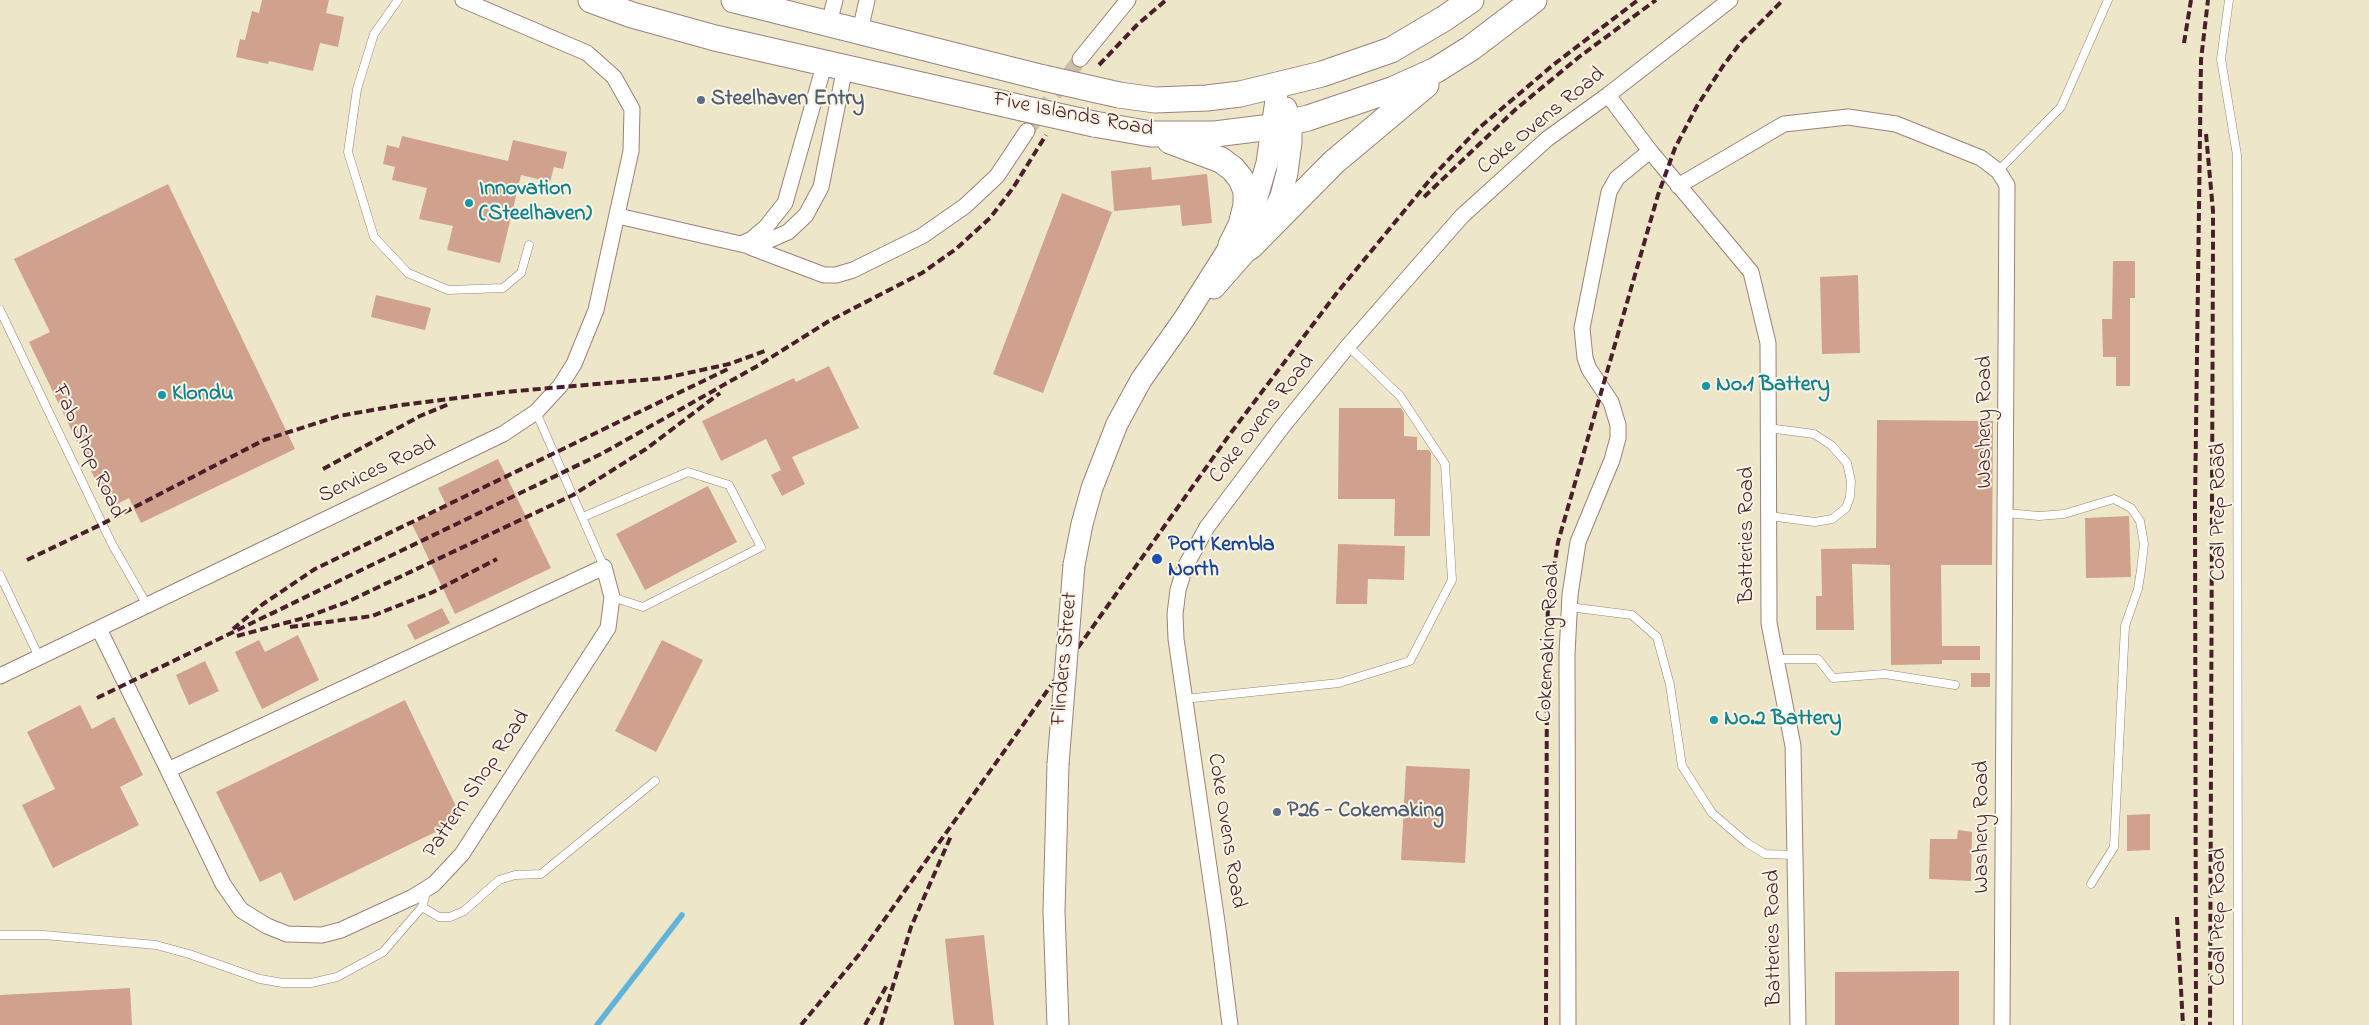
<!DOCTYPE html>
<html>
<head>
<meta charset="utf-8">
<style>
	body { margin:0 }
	canvas { display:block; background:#ede6c8 }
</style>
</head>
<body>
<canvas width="2369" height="1025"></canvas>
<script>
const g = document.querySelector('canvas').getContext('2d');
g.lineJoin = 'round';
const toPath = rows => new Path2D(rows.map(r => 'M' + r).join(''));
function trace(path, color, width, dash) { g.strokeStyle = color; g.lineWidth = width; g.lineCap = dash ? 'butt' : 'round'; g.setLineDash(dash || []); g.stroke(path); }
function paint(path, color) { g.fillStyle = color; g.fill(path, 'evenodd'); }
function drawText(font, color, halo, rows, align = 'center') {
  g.font = font + ' "Indie Flower",sans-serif'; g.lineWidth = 4; g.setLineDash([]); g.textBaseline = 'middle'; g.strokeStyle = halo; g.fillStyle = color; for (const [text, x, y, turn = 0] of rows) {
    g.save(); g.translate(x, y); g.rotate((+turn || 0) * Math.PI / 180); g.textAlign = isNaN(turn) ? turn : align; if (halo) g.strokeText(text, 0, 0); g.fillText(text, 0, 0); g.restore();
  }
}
const stream = toPath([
	[597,1025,682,915]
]);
const building = toPath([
	[262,0,329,0,326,13,344,17,338,47,320,43,313,71,269,61,268,64,236,57,240,39,245,40,252,11,259,13],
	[402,136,508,161,513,140,567,152,563,169,554,167,550,182,521,175,500,263,447,250,453,226,419,219,427,188,392,180,395,167,383,164,387,145,399,148],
	[1151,167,1152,180,1207,174,1212,223,1182,226,1180,205,1114,211,1111,171],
	[168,184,295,449,141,523,129,498,109,508,29,342,50,332,14,259],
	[1062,193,1112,212,1043,393,993,374],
	[2113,261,2135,261,2135,298,2130,298,2130,386,2116,386,2116,357,2103,357,2102,319,2112,319],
	[1858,275,1860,353,1822,354,1820,277],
	[376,295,431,308,425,330,371,317],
	[829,366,859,428,792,457,805,484,782,496,771,475,781,470,766,439,721,461,702,421,794,378,796,382],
	[1339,408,1401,408,1404,413,1404,436,1417,437,1417,450,1429,450,1431,453,1430,536,1394,536,1395,499,1338,499],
	[1877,420,1993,421,1992,565,1941,565,1942,646,1980,646,1980,660,1942,660,1942,664,1891,665,1890,565,1852,564,1854,630,1816,630,1816,596,1822,596,1821,549,1876,548],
	[498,459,551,568,455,614,412,524,447,507,438,488],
	[708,486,737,542,645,590,616,534],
	[2129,516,2131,577,2086,578,2085,518],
	[1338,544,1405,546,1404,580,1368,579,1367,604,1336,604],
	[442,608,450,623,415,640,407,625],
	[298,635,319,680,262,709,235,652,259,640,265,652],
	[662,640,703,660,656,752,615,731],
	[205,661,219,691,189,705,176,675],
	[1971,673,1990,673,1990,687,1971,687],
	[405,700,462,819,294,901,281,872,260,882,216,792],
	[80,705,92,729,114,717,143,775,120,787,139,825,53,868,22,805,55,789,27,732],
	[1406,766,1470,769,1465,863,1401,860],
	[2150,814,2150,850,2127,851,2127,815],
	[1958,830,1972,832,1971,881,1929,879,1930,839,1957,839],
	[984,935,994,1025,954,1025,945,939],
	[1959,971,1959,1025,1835,1025,1835,972],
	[130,988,132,1025,0,1025,0,995]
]);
const streetTunnel = toPath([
	[1027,131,1080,59]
]);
const lane = toPath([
	[398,0,374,34,357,89,348,152,374,237,408,273,448,290,503,288,521,273,529,245],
	[2229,0,2221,59,2237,155,2238,1025],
	[1998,171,2061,107,2108,0],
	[0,310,112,544,147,605],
	[536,412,604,567],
	[1768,428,1814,434,1831,445,1847,463,1851,481,1850,497,1846,508,1832,519,1815,522,1769,516],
	[2006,513,2039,516,2064,514,2114,499,2131,508,2140,521,2144,544,2141,570,2138,589,2125,626,2114,847,2091,884],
	[583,517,688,472,729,485,761,547,643,607,612,597],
	[0,575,39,657],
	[1569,607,1632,615,1657,637,1670,685,1682,766,1712,813,1747,843,1765,854,1795,855],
	[1776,659,1818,659,1833,678,1885,674,1955,685],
	[1184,699,1339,683,1410,661,1452,580,1445,464,1400,396,1348,346],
	[422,907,439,917,450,917,464,911,499,880,515,875,541,874,655,781],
	[0,935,44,935,156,945,189,954,260,979,283,983,311,983,337,977,383,952,422,907,427,890]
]);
const street = toPath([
	[829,23,835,0],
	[860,31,867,0],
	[1080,59,1128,0],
	[1608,95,1650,151,1751,272,1768,343,1769,623,1793,746,1798,1025],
	[1678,186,1784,124,1848,117,1896,124,1981,158,1998,171,2007,185,2002,1025],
	[618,216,745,245,763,243,788,232,806,215,821,187,845,67],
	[743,243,752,239,766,227,785,203,825,62],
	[750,247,824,275,836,275,853,270,922,236,965,206,997,176,1027,131],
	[99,629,168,770,604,567,612,597,608,628,462,854,434,884,413,897,341,930,322,935,287,934,267,926,241,910,223,884,168,770],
	[0,676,503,434,536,412,560,386,574,364,596,310,631,151,632,109,614,77,587,53,463,0],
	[1230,1025,1218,929,1176,639,1175,614,1178,590,1185,567,1207,527,1283,426,1348,346,1462,216,1547,139,1608,95,1730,0],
	[1568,1025,1567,654,1570,595,1578,542,1612,460,1618,438,1618,425,1611,402,1589,369,1585,358,1582,328,1609,192,1617,178,1650,151]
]);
const secondary = toPath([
	[1214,288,1250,247,1271,217,1281,196,1287,173,1291,142,1291,123,1286,108],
	[1074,565,1082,524,1092,488,1117,424,1141,380,1184,319,1243,226,1255,204,1267,163,1278,86],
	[1058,764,1054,911,1058,1025]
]);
const primary = toPath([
	[591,0,632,15,715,38,1022,108],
	[734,0,1044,78],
	[1119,95,1155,100,1207,98,1240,94,1322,74,1391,50,1445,18,1471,0],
	[1094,124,1151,134,1215,134,1271,127,1308,118,1394,89,1436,70,1471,48,1534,0],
	[1170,141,1221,160,1233,169,1241,179,1246,191,1246,205,1241,225,1231,245],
	[1250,247,1334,162,1426,85]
]);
const rail = toPath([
	[2184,43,2191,0],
	[1099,65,1137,25,1166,0],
	[2206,134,2213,211,2213,243,2210,1025],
	[1424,197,1516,109,1579,57,1656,0],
	[323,469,420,416,449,404],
	[27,560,102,524,264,440,339,416,401,405,505,392,665,378,729,364,765,351],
	[290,627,372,616,433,592,497,559],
	[233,629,263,604,315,569,730,368],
	[237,636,304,618,347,602,573,495,646,449,720,393],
	[97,698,603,453,759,365,829,321,922,273,956,249,990,218,1013,188,1046,135],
	[2177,917,2183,1025],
	[801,1025,862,951,1230,434,1336,294,1433,176,1479,128,1553,65,1638,0],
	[865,1025,887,985],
	[881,1025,911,927,951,836],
	[1546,1025,1547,641,1548,606,1558,542,1658,195,1675,148,1697,106,1723,66,1741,42,1783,0],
	[2196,1025,2195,503,2201,60,2208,0]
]);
const secondaryBridge = toPath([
	[1058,764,1074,565]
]);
const primaryBridge = toPath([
	[1044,78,1119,95],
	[1022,108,1094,124]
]);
const markers = [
	[701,100,5,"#5c6f8a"],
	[469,203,5,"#0f9aa8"],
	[1706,386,5,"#0f9aa8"],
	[162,395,5,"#0f9aa8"],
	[1157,559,6,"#1a4fb4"],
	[1714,720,5,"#0f9aa8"],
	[1277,812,5,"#5c6f8a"]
];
const serviceNames = [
	["Steelhaven Entry",711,100],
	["P26 - Cokemaking",1287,812]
];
const streetNames = [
	["Five Islands Road",1073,116,11],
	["Coke Ovens Road",1542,122,-39],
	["Coke Ovens Road",1263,420,-52],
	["Washery Road",1986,422,-90],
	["Fab Shop Road",87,452,65],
	["Services Road",378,471,-26],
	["Coal Prep Road",2220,512,-90],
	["Batteries Road",1748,535,-90],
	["Cokemaking Road",1550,643,-87],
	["Flinders Street",1066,659,-85],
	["Pattern Shop Road",478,785,-56],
	["Washery Road",1983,827,-90],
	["Coke Ovens Road",1225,831,81],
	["Coal Prep Road",2220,917,-90],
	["Batteries Road",1775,938,-91]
];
const cultureNames = [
	["Innovation",479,190],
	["(Steelhaven)",479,215],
	["No.1 Battery",1716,386],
	["Klondu",172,395],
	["No.2 Battery",1724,720]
];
const transitNames = [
	["Port Kembla",1168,546],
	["North",1168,571]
];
trace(stream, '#60b3db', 5.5);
paint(building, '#d0a28e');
trace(streetTunnel, '#ccbea9', 15, [15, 8]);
trace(lane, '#9c827a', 9);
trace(street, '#9c827a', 17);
trace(secondary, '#9c827a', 23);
trace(primary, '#9c827a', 27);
trace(lane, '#fff', 8);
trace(street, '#fff', 15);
trace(secondary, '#fff', 21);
trace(primary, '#fff', 25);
trace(rail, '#4a1f2b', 4, [8, 4]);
trace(secondaryBridge, '#9c827a', 23, []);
trace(primaryBridge, '#9c827a', 27, []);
trace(secondaryBridge, '#fff', 21);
trace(primaryBridge, '#fff', 25);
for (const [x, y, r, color] of markers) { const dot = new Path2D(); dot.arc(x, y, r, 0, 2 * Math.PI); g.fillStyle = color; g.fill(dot); trace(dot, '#fcf5e5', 2); }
drawText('bold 22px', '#4e5e75', '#fcf5e5', serviceNames, 'left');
drawText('22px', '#4a1f2b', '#fcf5e5', streetNames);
drawText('bold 22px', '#0d838f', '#fcf5e5', cultureNames, 'left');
drawText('bold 22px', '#164399', '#fcf5e5', transitNames, 'left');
</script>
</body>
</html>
